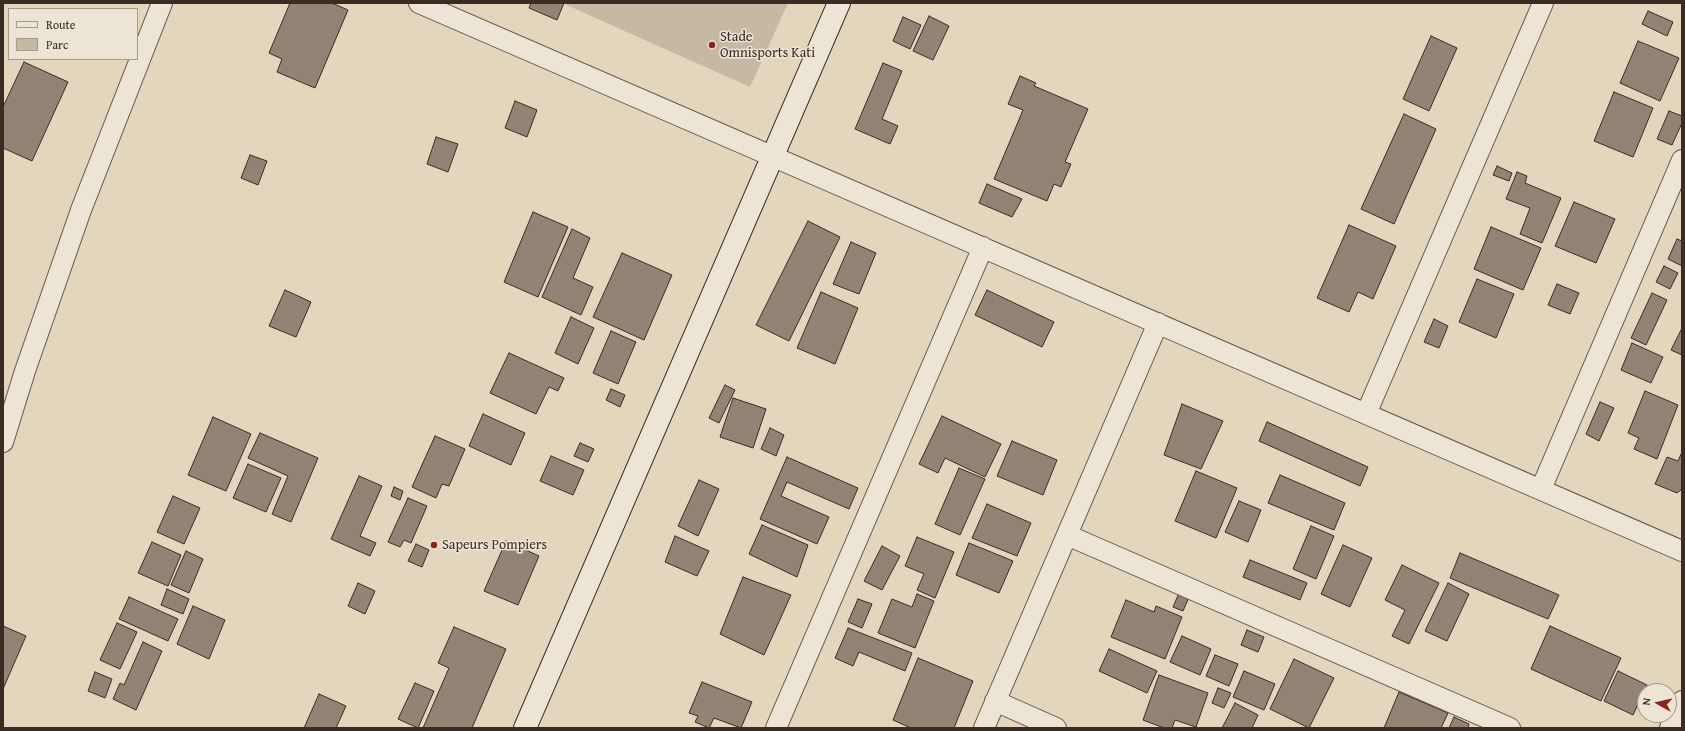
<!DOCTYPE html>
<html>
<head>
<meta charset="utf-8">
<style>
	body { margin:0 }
	#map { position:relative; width:1685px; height:731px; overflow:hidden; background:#e2d6bd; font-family:"Gentium Book Plus",serif }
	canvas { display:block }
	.frame { position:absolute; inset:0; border:4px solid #3a2b25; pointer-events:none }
	.legend { position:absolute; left:8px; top:8px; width:130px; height:52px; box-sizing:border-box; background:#ece4d4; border:1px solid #a59a8e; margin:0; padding:5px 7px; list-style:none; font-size:12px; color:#3a2b25 }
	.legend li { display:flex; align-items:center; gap:8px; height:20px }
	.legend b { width:20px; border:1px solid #a59a8e }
	.north { position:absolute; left:1637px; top:683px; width:40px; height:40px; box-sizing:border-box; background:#ece4d4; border:1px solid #a59a8e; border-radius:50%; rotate:278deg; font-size:11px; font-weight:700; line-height:16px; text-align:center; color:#3a2b25 }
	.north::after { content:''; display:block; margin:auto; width:14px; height:18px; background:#8f2418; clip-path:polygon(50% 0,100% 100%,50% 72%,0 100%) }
</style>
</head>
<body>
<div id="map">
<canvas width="1685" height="731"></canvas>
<div class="frame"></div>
<ul class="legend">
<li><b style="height:5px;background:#ece4d4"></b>Route</li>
<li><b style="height:11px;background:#c5b9a3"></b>Parc</li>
</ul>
<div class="north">N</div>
</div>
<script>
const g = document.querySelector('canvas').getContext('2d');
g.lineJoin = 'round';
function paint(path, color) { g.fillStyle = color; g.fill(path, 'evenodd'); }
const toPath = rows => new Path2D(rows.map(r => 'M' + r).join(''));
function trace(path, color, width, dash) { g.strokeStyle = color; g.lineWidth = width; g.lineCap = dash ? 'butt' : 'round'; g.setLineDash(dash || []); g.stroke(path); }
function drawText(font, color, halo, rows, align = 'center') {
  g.font = font + ' "Gentium Book Plus",serif'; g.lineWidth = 3; g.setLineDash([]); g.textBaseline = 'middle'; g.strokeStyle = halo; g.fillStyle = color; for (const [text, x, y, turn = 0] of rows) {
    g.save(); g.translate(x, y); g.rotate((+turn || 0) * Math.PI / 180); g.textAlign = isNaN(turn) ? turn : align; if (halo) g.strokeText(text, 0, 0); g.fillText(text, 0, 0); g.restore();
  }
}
const green = toPath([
	[562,3,788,3,750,87]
]);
const building = toPath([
	[290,3,332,3,348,10,315,88,277,72,282,59,269,53,290,3],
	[531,3,564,3,557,20,529,8,531,3],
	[1648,11,1673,22,1667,36,1642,24,1648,11],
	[929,16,949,26,933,60,913,51,929,16],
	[903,17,921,25,910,49,893,41,903,17],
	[1431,36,1457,48,1429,111,1403,99,1431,36],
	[1638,41,1679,58,1660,101,1620,83,1638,41],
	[24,62,68,82,32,161,3,148,3,107,24,62],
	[883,63,902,71,882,119,898,126,890,144,855,129,883,63],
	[1020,76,1036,83,1034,86,1088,109,1065,162,1071,164,1061,187,1054,184,1047,201,994,179,1023,110,1008,104,1020,76],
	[1614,92,1653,108,1633,157,1594,141,1614,92],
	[515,101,537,110,527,137,505,128,515,101],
	[1669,111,1682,116,1682,123,1672,145,1657,139,1669,111],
	[1404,114,1436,129,1394,224,1361,209,1404,114],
	[436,137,458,144,448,172,427,164,436,137],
	[250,155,267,161,258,185,241,178,250,155],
	[1497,166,1512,173,1509,181,1493,175,1497,166],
	[1517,172,1527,176,1525,183,1561,198,1542,243,1520,234,1530,208,1506,199,1517,172],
	[987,184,1022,199,1012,217,979,203,987,184],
	[1574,202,1615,219,1596,263,1555,246,1574,202],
	[533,212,568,227,538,297,504,282,533,212],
	[808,221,840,237,789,341,756,325,808,221],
	[1349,225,1396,246,1373,299,1358,292,1349,312,1317,298,1349,225],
	[1491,227,1541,248,1523,290,1474,269,1491,227],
	[572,229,590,238,573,278,593,287,581,315,542,297,572,229],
	[1677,239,1682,241,1682,266,1668,259,1677,239],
	[851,242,876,253,859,294,833,284,851,242],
	[622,253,672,275,644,340,593,317,622,253],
	[1664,266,1678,273,1670,289,1656,282,1664,266],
	[1477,279,1514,294,1496,338,1459,322,1477,279],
	[1557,284,1579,293,1570,314,1548,305,1557,284],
	[285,290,311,302,296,337,269,326,285,290],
	[987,290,1054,322,1042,347,975,315,987,290],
	[821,292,858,308,835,364,797,348,821,292],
	[1652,293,1667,300,1646,345,1631,338,1652,293],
	[571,317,594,328,578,364,555,353,571,317],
	[1434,319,1448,326,1439,348,1424,342,1434,319],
	[1682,328,1682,355,1671,350,1682,328],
	[611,331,636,342,618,384,593,373,611,331],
	[1632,343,1663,357,1651,383,1621,370,1632,343],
	[509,353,564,378,558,391,549,387,536,414,490,393,509,353],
	[725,385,735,390,719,423,709,418,725,385],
	[611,389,625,395,620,407,606,400,611,389],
	[1645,391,1678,405,1657,459,1634,449,1639,438,1628,433,1645,391],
	[733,398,766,409,753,448,720,437,733,398],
	[1600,402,1614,408,1599,441,1586,434,1600,402],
	[1182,404,1223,421,1201,469,1164,455,1182,404],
	[483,414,525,433,511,465,469,446,483,414],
	[942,416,1001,444,985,477,945,458,938,473,919,464,942,416],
	[213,417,251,434,226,491,188,475,213,417],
	[1267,422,1368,467,1360,486,1259,441,1267,422],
	[770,428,784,435,776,456,761,449,770,428],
	[260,433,318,458,291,522,272,514,288,476,248,458,260,433],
	[435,436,465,449,449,486,442,484,436,498,412,487,435,436],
	[1012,441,1057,460,1043,495,997,476,1012,441],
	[580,443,594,449,588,462,574,456,580,443],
	[1682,452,1682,489,1677,493,1655,484,1667,457,1678,461,1682,452],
	[551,456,584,470,573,495,540,481,551,456],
	[787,457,858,488,849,509,787,482,781,496,829,517,817,544,760,519,787,457],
	[248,464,281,478,266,512,233,498,248,464],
	[959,468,985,479,960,535,935,524,959,468],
	[1196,471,1237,488,1216,538,1175,521,1196,471],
	[1280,475,1345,503,1334,530,1268,503,1280,475],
	[359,476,382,486,360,536,376,543,370,556,331,539,359,476],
	[699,480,719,489,698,536,678,526,699,480],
	[394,487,403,491,400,500,391,496,394,487],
	[173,496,200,508,184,544,157,532,173,496],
	[408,498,427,506,411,543,404,540,400,547,388,542,408,498],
	[1239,501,1261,510,1248,542,1225,532,1239,501],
	[987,504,1031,523,1017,556,972,538,987,504],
	[762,525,808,545,797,577,749,554,762,525],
	[1311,526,1334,536,1316,579,1293,569,1311,526],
	[675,536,709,551,697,576,665,562,675,536],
	[917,537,954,552,935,598,917,590,924,574,905,566,917,537],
	[506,541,539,556,518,605,484,591,506,541],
	[152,542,181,555,168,586,138,573,152,542],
	[969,543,1013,561,999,593,956,575,969,543],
	[416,544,429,550,422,567,408,561,416,544],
	[1343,545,1372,558,1350,607,1321,594,1343,545],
	[882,546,900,556,882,590,864,581,882,546],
	[186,551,203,559,189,593,171,585,186,551],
	[1460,553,1559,595,1548,619,1450,578,1460,553],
	[1250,560,1307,583,1300,600,1243,577,1250,560],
	[1402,565,1439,583,1409,644,1392,636,1405,610,1385,600,1402,565],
	[743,577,791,595,764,655,720,634,743,577],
	[358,583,375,591,365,614,348,606,358,583],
	[1448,583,1469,594,1447,641,1425,631,1448,583],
	[167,589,189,599,183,614,161,605,167,589],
	[1180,591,1190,595,1183,611,1173,607,1180,591],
	[917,594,934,601,915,648,878,633,892,599,912,607,917,594],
	[129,597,178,619,168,641,119,619,129,597],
	[858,599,872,604,862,628,848,622,858,599],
	[1126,600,1154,612,1156,606,1182,617,1165,659,1111,637,1126,600],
	[193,606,225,620,209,659,177,644,193,606],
	[117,623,137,632,120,669,100,660,117,623],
	[3,626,26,636,3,689,3,626],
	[1550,626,1621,658,1601,701,1531,669,1550,626],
	[454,627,506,649,472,728,423,728,449,668,438,663,454,627],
	[848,628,912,653,905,671,859,652,853,666,835,658,848,628],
	[1247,630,1264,637,1258,652,1241,645,1247,630],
	[1182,636,1211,649,1200,675,1170,662,1182,636],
	[143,642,162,651,136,710,113,699,120,683,124,685,143,642],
	[1109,649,1157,671,1147,693,1099,671,1109,649],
	[1215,655,1238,664,1229,686,1206,676,1215,655],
	[918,658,973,681,954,728,911,728,893,720,918,658],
	[1294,659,1334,678,1309,728,1270,709,1294,659],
	[1244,671,1275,684,1264,710,1233,697,1244,671],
	[1618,671,1647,685,1633,715,1604,701,1618,671],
	[95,672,112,679,105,698,88,691,95,672],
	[1159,675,1208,693,1196,727,1175,720,1172,728,1164,728,1143,720,1159,675],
	[702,682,752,702,741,728,714,718,709,728,695,722,698,716,689,713,702,682],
	[415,683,434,691,418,728,398,719,415,683],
	[1218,688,1231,693,1224,708,1212,703,1218,688],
	[1399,692,1448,713,1441,728,1384,728,1399,692],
	[319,694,346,706,336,728,304,728,319,694],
	[1235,703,1258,715,1252,728,1222,728,1235,703],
	[1454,717,1469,724,1468,728,1449,728,1454,717]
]);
const minor = toPath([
	[419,3,1682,551],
	[1366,414,1543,3],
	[3,442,25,371,81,210,162,3],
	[1541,489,1682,160],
	[1067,535,1510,728],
	[995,701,1056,728],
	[776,728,983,247],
	[984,728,1158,323],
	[1670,728,1682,701]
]);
const secondary = toPath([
	[525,728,839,3]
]);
const markers = [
	[712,45,4,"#8f2418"],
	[434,545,4,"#8f2418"]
];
const poiNames = [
	["Stade",720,37],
	["Omnisports Kati",720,53],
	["Sapeurs Pompiers",442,545]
];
paint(green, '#c5b9a3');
paint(building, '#918474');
trace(building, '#3a2b25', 1);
trace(minor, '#64564b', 22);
trace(secondary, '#3a2b25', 24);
trace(minor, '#ece4d4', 20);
trace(secondary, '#ece4d4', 22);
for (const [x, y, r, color] of markers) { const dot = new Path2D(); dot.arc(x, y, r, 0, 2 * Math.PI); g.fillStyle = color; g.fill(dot); trace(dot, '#ece4d4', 1.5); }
drawText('14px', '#3a2b25', '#ece4d4', poiNames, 'left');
</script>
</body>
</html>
